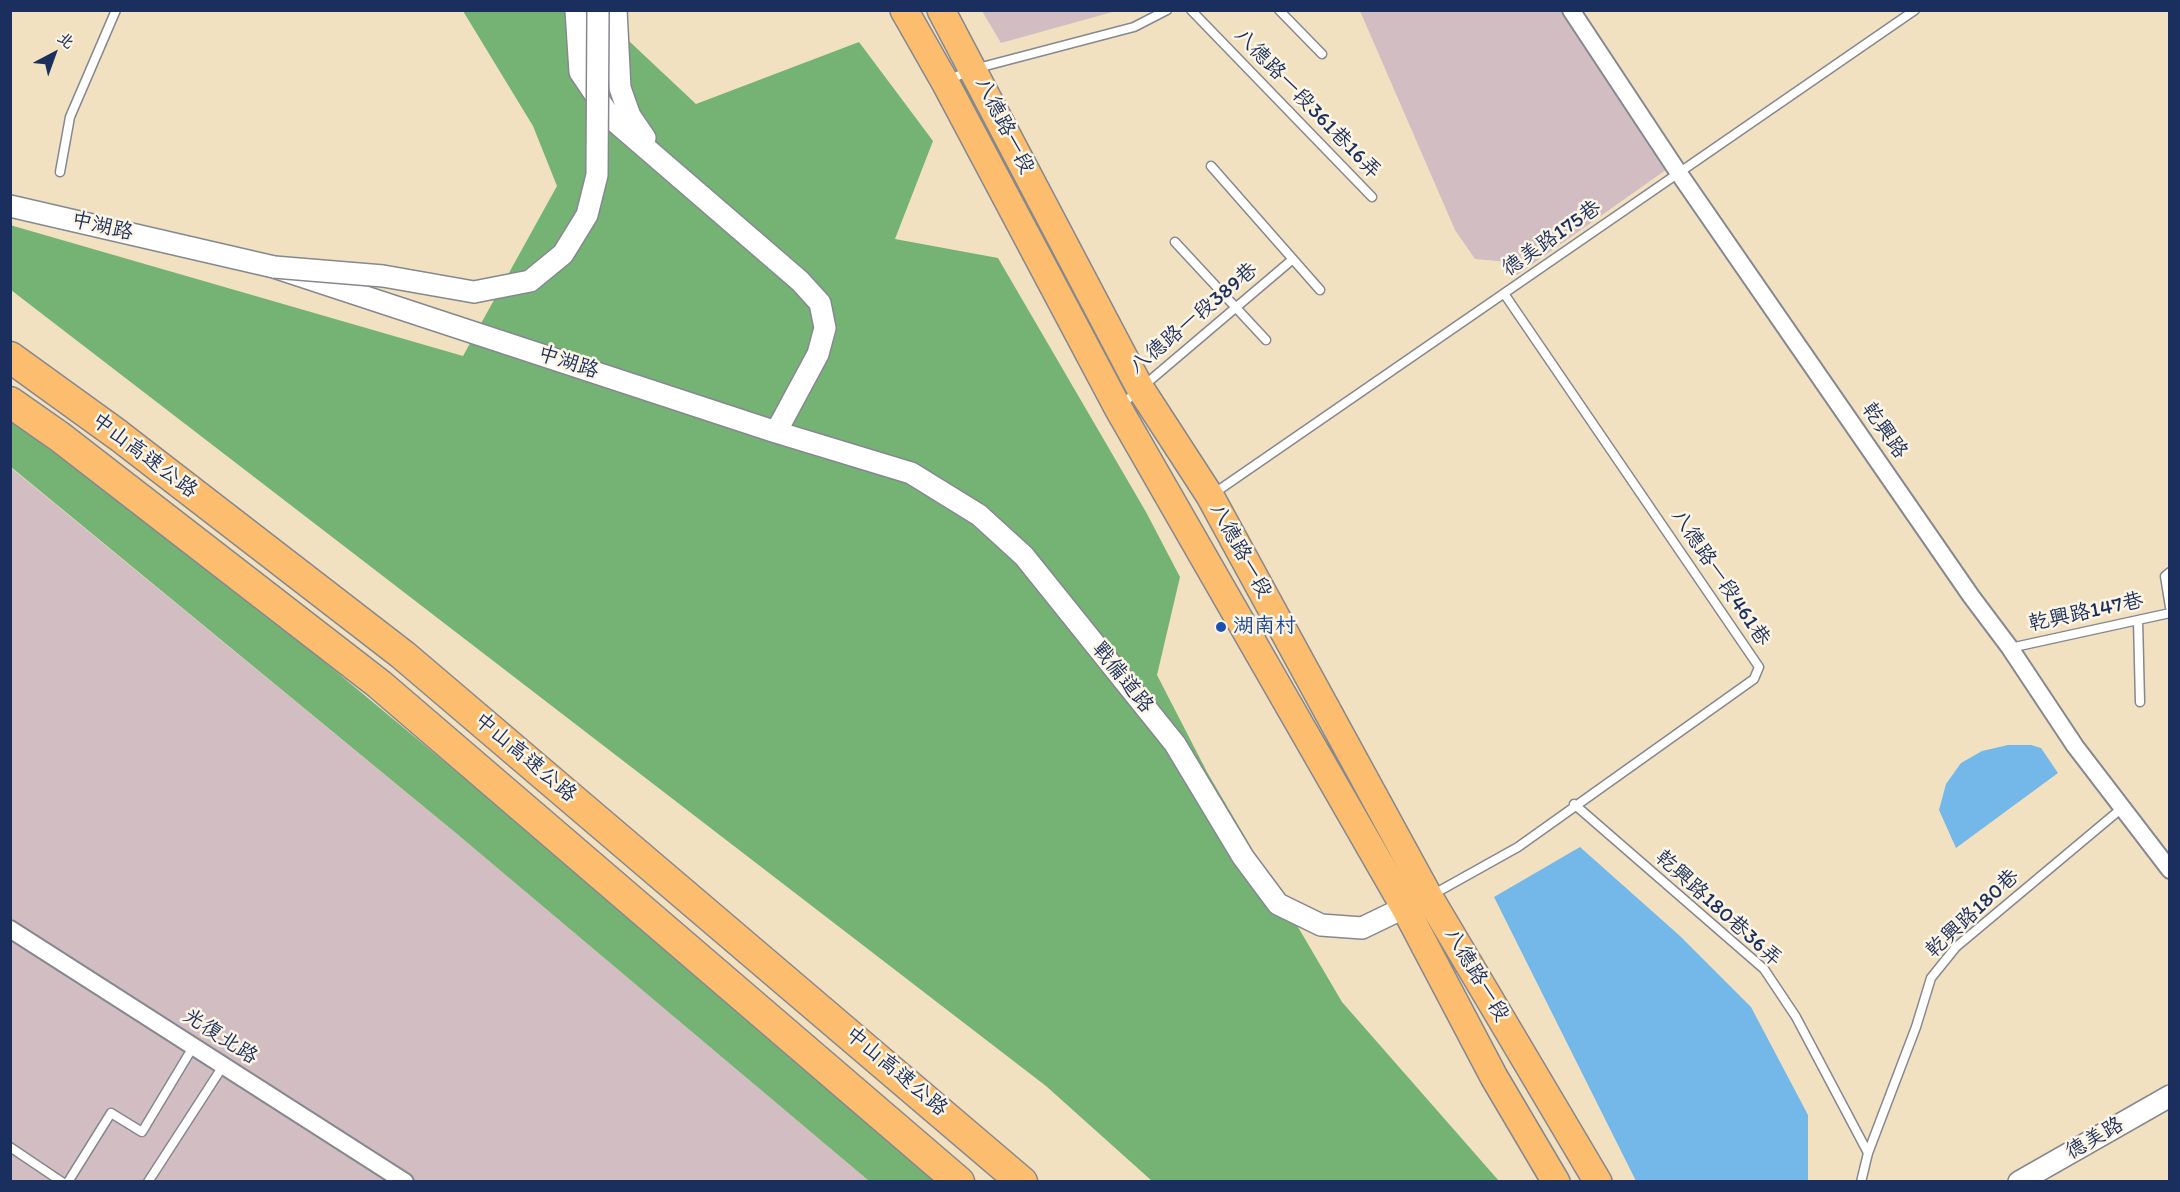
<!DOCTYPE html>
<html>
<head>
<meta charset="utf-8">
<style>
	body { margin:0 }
	#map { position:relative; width:2180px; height:1192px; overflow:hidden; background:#f1e1c1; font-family:Itim,"LXGW WenKai TC",sans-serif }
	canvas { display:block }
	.frame { position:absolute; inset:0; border:12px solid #1b2f5e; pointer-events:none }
	.north { position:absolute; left:24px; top:24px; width:60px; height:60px; -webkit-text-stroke:4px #fcf5e5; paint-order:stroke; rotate:41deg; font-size:16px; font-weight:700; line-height:24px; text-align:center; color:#1b2f5e }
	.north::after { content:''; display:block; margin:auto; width:21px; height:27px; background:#1b2f5e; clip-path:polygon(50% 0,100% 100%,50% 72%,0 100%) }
</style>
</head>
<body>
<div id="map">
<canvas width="2180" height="1192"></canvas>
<div class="frame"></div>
<div class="north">北</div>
</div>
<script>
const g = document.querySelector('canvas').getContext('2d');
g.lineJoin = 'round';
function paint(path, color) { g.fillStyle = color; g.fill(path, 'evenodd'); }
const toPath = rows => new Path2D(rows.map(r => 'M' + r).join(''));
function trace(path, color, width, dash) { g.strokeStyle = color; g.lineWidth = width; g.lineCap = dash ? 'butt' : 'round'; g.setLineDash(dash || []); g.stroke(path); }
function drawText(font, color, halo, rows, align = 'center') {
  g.font = font + ' Itim,"LXGW WenKai TC",sans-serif'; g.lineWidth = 5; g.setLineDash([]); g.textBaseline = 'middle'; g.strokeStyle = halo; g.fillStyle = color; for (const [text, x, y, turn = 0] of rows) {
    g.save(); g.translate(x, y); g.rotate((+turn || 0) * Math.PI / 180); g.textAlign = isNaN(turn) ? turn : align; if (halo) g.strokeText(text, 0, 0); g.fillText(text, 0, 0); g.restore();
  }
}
const industrial = toPath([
	[982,11,1116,11,1001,43],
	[1360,11,1564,11,1670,167,1517,275,1508,262,1475,259,1455,230],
	[10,467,457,834,869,1181,11,1181]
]);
const forest = toPath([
	[463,11,597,11,696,104,859,42,933,141,895,239,998,258,1146,512,1180,577,1157,675,1207,772,1342,1002,1499,1181,1152,1181,1046,1086,11,290,10,225,463,356,557,186,533,126],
	[10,407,60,442,612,901,937,1181,869,1181,457,834,11,467]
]);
const water = toPath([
	[2008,745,2031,745,2041,748,2058,773,1956,848,1939,810,1946,784,1961,763,1982,751],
	[1580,847,1680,936,1751,1007,1808,1115,1808,1181,1636,1181,1494,897]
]);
const service = toPath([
	[1191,10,1372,197],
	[1279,10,1322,54],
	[948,80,974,69,1134,27,1167,10],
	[1211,166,1320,290],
	[60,172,70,117,116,10],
	[1175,242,1266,340],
	[1121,405,1293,259],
	[1213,494,1915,10],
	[2170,572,2165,576,2170,607],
	[2138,620,2140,702],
	[2010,648,2170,613],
	[1574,804,1764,969,1796,1017,1868,1153],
	[1432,895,1518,847,1754,679,1759,667,1505,295],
	[10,1147,62,1182],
	[68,1182,111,1113,142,1132,193,1047],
	[148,1182,223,1066],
	[1861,1182,1868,1153,1916,1027,1931,978,1956,947,2122,808]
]);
const minor = toPath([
	[1571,10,1678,172,1971,596,2010,648,2075,746,2170,870],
	[10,929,405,1182]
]);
const tertiary = toPath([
	[576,10,580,72,611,118,800,281,820,303,825,328,818,354,776,432],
	[616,10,620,88,630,116,645,138],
	[10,206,274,267,776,432,911,473,979,515,1024,556,1175,744,1243,857,1278,904,1321,925,1362,928,1418,901],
	[2019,1182,2170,1096]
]);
const primary = toPath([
	[904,10,945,82,1118,408,1404,906,1494,1077,1556,1182],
	[941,10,1140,388,1210,496,1429,897,1598,1182]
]);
const motorway = toPath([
	[10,357,118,435,403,655,1022,1182],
	[10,402,60,437,379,684,959,1182]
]);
const tertiaryBridge = toPath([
	[274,267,383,276,474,292,530,281,563,254,587,215,597,175,598,10]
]);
const markers = [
	[1221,627,6,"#1a4fb4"]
];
const streetNames = [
	["八德路一段361巷16弄",1307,104,46],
	["八德路一段",1004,126,63],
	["中湖路",102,227,13],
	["德美路175巷",1552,239,-35],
	["八德路一段389巷",1194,319,-40],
	["中湖路",568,363,18],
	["乾興路",1884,431,55],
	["中山高速公路",144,456,37],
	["八德路一段",1240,551,61],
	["八德路一段461巷",1720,578,56],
	["乾興路147巷",2086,613,-12],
	["戰備道路",1122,678,51],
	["中山高速公路",525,758,40],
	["乾興路180巷36弄",1718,909,42],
	["乾興路180巷",1973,914,-43],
	["八德路一段",1476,975,59],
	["光復北路",220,1037,33],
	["中山高速公路",896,1072,40],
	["德美路",2095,1139,-30]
];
const transitNames = [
	["湖南村",1233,627]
];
paint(industrial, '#d2bec2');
paint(forest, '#74b374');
paint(water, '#74b8ea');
trace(service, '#868890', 11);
trace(minor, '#868890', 20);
trace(tertiary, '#868890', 24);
trace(primary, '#868890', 30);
trace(motorway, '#868890', 33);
trace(service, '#fff', 8);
trace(minor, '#fff', 16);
trace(tertiary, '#fff', 21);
trace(primary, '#fcbd6e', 27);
trace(motorway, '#fcbd6e', 30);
trace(tertiaryBridge, '#868890', 24, []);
trace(tertiaryBridge, '#fff', 21);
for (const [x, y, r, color] of markers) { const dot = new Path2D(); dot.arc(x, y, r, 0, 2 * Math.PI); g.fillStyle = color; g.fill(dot); trace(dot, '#fcf5e5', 2); }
drawText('21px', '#1b2f5e', '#fcf5e5', streetNames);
drawText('21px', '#164399', '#fcf5e5', transitNames, 'left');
</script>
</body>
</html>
